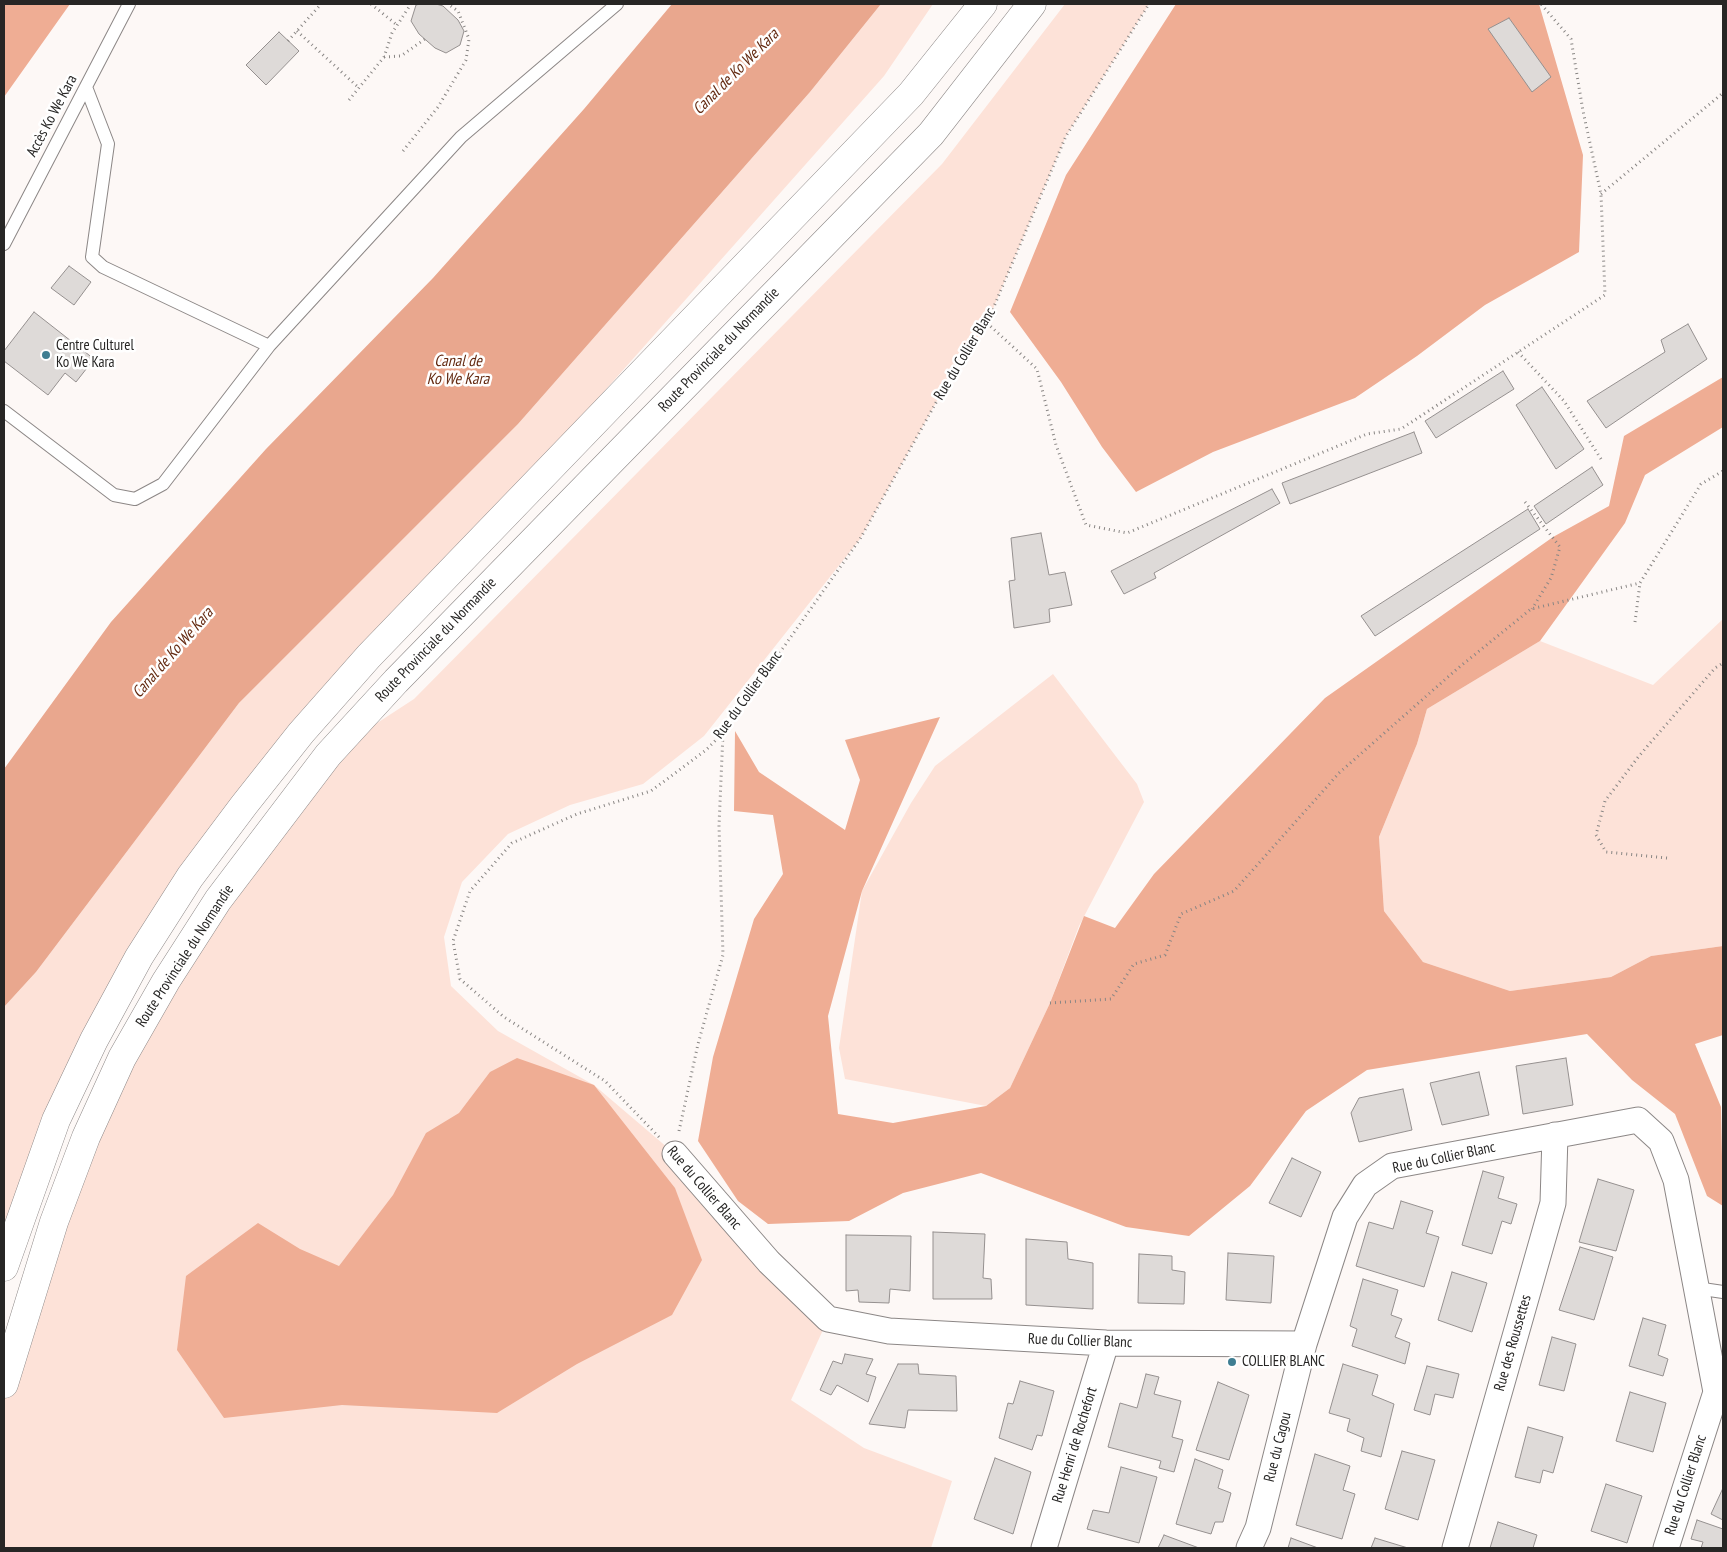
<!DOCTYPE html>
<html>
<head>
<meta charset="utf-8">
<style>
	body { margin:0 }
	#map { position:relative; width:1727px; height:1552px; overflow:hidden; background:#fdf8f6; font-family:"PT Sans Narrow",sans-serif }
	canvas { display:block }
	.frame { position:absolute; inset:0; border:5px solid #272625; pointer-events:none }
</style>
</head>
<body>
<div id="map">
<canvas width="1727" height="1552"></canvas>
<div class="frame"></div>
</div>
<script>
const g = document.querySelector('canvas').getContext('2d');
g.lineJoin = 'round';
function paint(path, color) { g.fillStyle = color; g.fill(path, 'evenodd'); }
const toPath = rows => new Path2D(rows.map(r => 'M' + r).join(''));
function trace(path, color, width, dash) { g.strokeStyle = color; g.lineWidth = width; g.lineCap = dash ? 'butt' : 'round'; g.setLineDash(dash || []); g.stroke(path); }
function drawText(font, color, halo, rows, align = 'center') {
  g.font = font + ' "PT Sans Narrow",sans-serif'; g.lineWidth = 5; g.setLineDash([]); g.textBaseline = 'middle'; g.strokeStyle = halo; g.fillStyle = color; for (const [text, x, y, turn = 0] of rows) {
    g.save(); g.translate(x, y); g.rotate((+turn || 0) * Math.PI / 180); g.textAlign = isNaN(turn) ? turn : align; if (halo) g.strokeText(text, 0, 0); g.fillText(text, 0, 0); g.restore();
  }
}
const green = toPath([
	[881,4,933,4,884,76,301,733,139,957,4,1267,4,1007,36,972,239,703,518,424,810,92],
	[1065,4,1149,4,1066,136,987,323,943,390,860,539,704,736,643,784,570,805,508,834,462,882,444,937,451,986,498,1031,594,1085,675,1154,828,1319,791,1400,864,1448,952,1481,931,1548,4,1548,4,1384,122,1058,328,755,414,699,942,164],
	[1723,619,1723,946,1651,956,1611,977,1510,991,1423,962,1384,911,1379,837,1417,744,1427,709,1540,641,1653,685],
	[1053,674,1137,784,1144,802,1079,926,1050,1003,1010,1088,986,1106,845,1079,839,1048,862,891,911,803,935,766]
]);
const forest = toPath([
	[4,4,70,4,4,97],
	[1176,4,1539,4,1583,155,1579,252,1485,305,1417,356,1355,398,1213,452,1136,492,1102,447,1061,382,1010,312,1066,175],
	[1723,377,1723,427,1645,475,1625,523,1540,641,1427,709,1417,744,1379,837,1384,911,1423,962,1510,991,1611,977,1651,956,1723,946,1723,1035,1695,1044,1721,1107,1723,1206,1707,1196,1675,1114,1632,1080,1587,1034,1367,1070,1306,1111,1250,1186,1189,1236,1126,1227,981,1173,903,1193,849,1221,768,1224,738,1201,698,1141,713,1057,754,919,783,874,773,815,734,811,735,731,759,772,845,830,860,780,845,740,940,717,862,891,828,1016,838,1114,893,1123,986,1106,1010,1088,1050,1003,1084,916,1115,928,1154,874,1325,698,1553,537,1609,506,1624,436],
	[517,1058,594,1085,675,1188,702,1260,672,1315,577,1364,497,1413,342,1405,224,1418,177,1350,186,1276,258,1223,300,1249,339,1266,393,1195,426,1133,459,1113,490,1072]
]);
const water = toPath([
	[672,4,881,4,810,92,518,424,239,703,36,972,4,1007,4,769,111,622,266,449,433,278,584,109]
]);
const building = toPath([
	[420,4,436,4,443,6,458,20,464,31,460,45,446,53,435,48,419,34,411,21,416,5,420,4],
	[1509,18,1551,77,1532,92,1488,29,1509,18],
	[279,32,299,51,266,85,246,65,279,32],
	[69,266,91,282,74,305,51,288,69,266],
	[34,312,94,359,76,382,65,373,48,395,4,361,4,351,34,312],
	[1688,324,1707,359,1606,428,1587,401,1665,352,1661,340,1688,324],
	[1503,371,1514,389,1436,438,1425,421,1503,371],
	[1542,387,1584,449,1556,469,1516,405,1542,387],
	[1414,432,1422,453,1290,504,1282,483,1414,432],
	[1592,467,1603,485,1546,524,1534,506,1592,467],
	[1272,489,1280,503,1154,573,1156,578,1124,594,1111,571,1272,489],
	[1528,509,1540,529,1375,636,1361,616,1528,509],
	[1041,533,1049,575,1065,572,1072,605,1049,609,1050,622,1014,628,1009,581,1015,580,1011,538,1041,533],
	[1566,1058,1573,1105,1523,1114,1516,1066,1566,1058],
	[1479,1072,1489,1115,1442,1125,1430,1083,1479,1072],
	[1403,1089,1412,1130,1359,1142,1351,1113,1359,1098,1403,1089],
	[1292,1158,1321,1172,1301,1217,1269,1203,1292,1158],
	[1483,1171,1504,1177,1498,1198,1517,1204,1511,1224,1502,1221,1492,1254,1462,1245,1483,1171],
	[1598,1179,1634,1190,1616,1251,1579,1242,1598,1179],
	[1401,1201,1433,1211,1426,1233,1439,1237,1424,1287,1356,1266,1369,1222,1393,1229,1401,1201],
	[933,1232,985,1234,983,1278,991,1279,992,1299,933,1299,933,1232],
	[846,1235,911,1236,910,1291,890,1289,889,1303,859,1302,858,1290,846,1291,846,1235],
	[1026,1239,1067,1242,1068,1259,1093,1263,1093,1309,1026,1305,1026,1239],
	[1580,1247,1613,1257,1594,1320,1559,1310,1580,1247],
	[1228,1253,1274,1256,1271,1303,1226,1300,1228,1253],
	[1139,1254,1172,1256,1172,1270,1185,1272,1184,1304,1138,1303,1139,1254],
	[1452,1272,1487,1283,1472,1332,1438,1320,1452,1272],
	[1363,1279,1398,1290,1391,1315,1402,1319,1395,1337,1410,1343,1405,1364,1352,1346,1357,1329,1350,1326,1363,1279],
	[1643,1318,1666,1325,1658,1355,1668,1359,1663,1376,1629,1366,1643,1318],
	[1552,1337,1576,1344,1564,1391,1539,1385,1552,1337],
	[845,1354,873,1359,866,1374,876,1377,868,1402,837,1385,831,1395,820,1390,833,1361,842,1364,845,1354],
	[898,1364,918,1364,919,1374,956,1376,957,1411,908,1410,905,1428,869,1424,898,1364],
	[1343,1364,1378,1375,1372,1395,1394,1404,1381,1457,1361,1451,1364,1438,1347,1431,1350,1419,1329,1413,1343,1364],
	[1427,1366,1459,1374,1453,1398,1435,1394,1430,1415,1414,1410,1427,1366],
	[1146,1374,1159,1377,1154,1394,1181,1401,1172,1437,1183,1440,1174,1472,1159,1468,1161,1461,1108,1447,1120,1403,1137,1408,1146,1374],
	[1020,1381,1054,1391,1042,1436,1037,1435,1032,1450,999,1438,1008,1403,1013,1404,1020,1381],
	[1218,1382,1249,1395,1229,1460,1196,1450,1218,1382],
	[1630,1392,1666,1403,1653,1452,1616,1441,1630,1392],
	[1528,1427,1563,1437,1553,1473,1543,1470,1540,1483,1515,1477,1528,1427],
	[1402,1451,1435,1460,1418,1520,1385,1509,1402,1451],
	[1315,1454,1350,1466,1343,1490,1355,1494,1342,1539,1296,1525,1315,1454],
	[995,1458,1031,1472,1013,1534,974,1519,995,1458],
	[1195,1459,1223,1470,1218,1488,1231,1493,1223,1522,1215,1522,1211,1534,1176,1524,1195,1459],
	[1121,1467,1157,1477,1139,1543,1087,1529,1093,1510,1109,1513,1121,1467],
	[1606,1484,1642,1496,1627,1543,1591,1531,1606,1484],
	[1723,1488,1723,1520,1711,1514,1723,1488],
	[1697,1520,1723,1529,1723,1548,1701,1548,1703,1542,1691,1539,1697,1520],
	[1498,1522,1537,1535,1533,1548,1490,1548,1498,1522],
	[1164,1535,1199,1548,1158,1548,1164,1535],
	[1291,1538,1318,1548,1288,1548,1291,1538],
	[1375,1538,1408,1548,1371,1548,1375,1538]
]);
const path = toPath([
	[371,4,397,25],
	[297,31,359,88],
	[288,41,321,4],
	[384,57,401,56,425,39],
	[349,100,384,57,392,33,411,4],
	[403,151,438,107,466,60,469,39,458,11,448,4],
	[1601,194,1723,93],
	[987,323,1037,369,1056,445,1086,525,1127,533,1367,434,1401,429,1605,295,1601,194,1583,111,1571,39,1541,4],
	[1518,352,1564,401,1601,459],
	[1525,502,1560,547,1551,578,1532,609],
	[1635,622,1640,583],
	[1667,858,1606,852,1596,835,1605,801,1639,756,1715,668,1723,663],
	[1050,1003,1111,999,1134,964,1165,955,1181,914,1234,891,1339,773,1457,669,1531,609,1640,583,1701,484,1723,471],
	[679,1131,698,1044,723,955,719,826,723,733],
	[659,1137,605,1081,504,1017,460,979,453,941,470,891,512,843,577,814,651,791,706,750,723,733,860,539,943,390,987,323,1066,136,1149,4]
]);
const service = toPath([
	[86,87,108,144,92,257,103,267,269,346,461,137,617,4],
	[4,244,129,4],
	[4,411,114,495,135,499,163,484,269,346],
	[1696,1288,1723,1292]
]);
const minor = toPath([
	[675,1154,769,1262,828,1319,889,1331,1106,1343,1304,1344,1345,1217,1365,1185,1392,1166,1638,1120,1661,1141,1676,1180,1716,1392,1666,1548],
	[1044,1548,1106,1343],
	[1249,1548,1258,1528,1304,1344],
	[1455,1548,1553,1203,1555,1135]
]);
const trunk = toPath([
	[4,1267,56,1120,94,1040,139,957,190,877,244,805,301,733,369,656,911,94,983,4],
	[4,1384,54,1222,86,1137,122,1058,166,981,218,900,328,755,396,681,931,134,1032,4]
]);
const markers = [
	[46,355,5,"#3f7e92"],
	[1232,1362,5,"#3f7e92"]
];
const streetNames = [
	["Accès Ko We Kara",52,116,-62],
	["Route Provinciale du Normandie",719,350,-46],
	["Rue du Collier Blanc",965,354,-59],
	["Route Provinciale du Normandie",436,640,-46],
	["Rue du Collier Blanc",748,695,-54],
	["Route Provinciale du Normandie",185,956,-57],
	["Rue du Collier Blanc",1444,1158,-12],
	["Rue du Collier Blanc",704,1188,49],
	["Rue du Collier Blanc",1080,1341,2],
	["Rue des Roussettes",1513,1343,-74],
	["Rue Henri de Rochefort",1075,1445,-73],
	["Rue du Cagou",1278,1447,-76],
	["Rue du Collier Blanc",1686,1485,-72]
];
const poiNames = [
	["Centre Culturel",56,346],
	["Ko We Kara",56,363],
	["COLLIER BLANC",1242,1362]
];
const waterNames = [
	["Canal de Ko We Kara",736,72,-45],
	["Canal de",458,361],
	["Ko We Kara",458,379],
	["Canal de Ko We Kara",173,653,-49]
];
paint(green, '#fde2d8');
paint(forest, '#efad94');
paint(water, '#e9a78e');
paint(building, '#dedad8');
trace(building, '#95908f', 1);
trace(service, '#8c8786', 14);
trace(minor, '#8c8786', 27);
trace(trunk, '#8c8786', 29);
trace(path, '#898684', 3, [1, 4]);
trace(service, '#fff', 12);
trace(minor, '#fff', 25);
trace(trunk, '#fff', 28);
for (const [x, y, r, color] of markers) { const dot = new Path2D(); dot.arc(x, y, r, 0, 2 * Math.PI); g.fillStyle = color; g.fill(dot); trace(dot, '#fff', 2); }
drawText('15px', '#272625', '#fff', streetNames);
drawText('15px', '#272625', '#fff', poiNames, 'left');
drawText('italic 16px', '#642a11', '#fff', waterNames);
</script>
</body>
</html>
